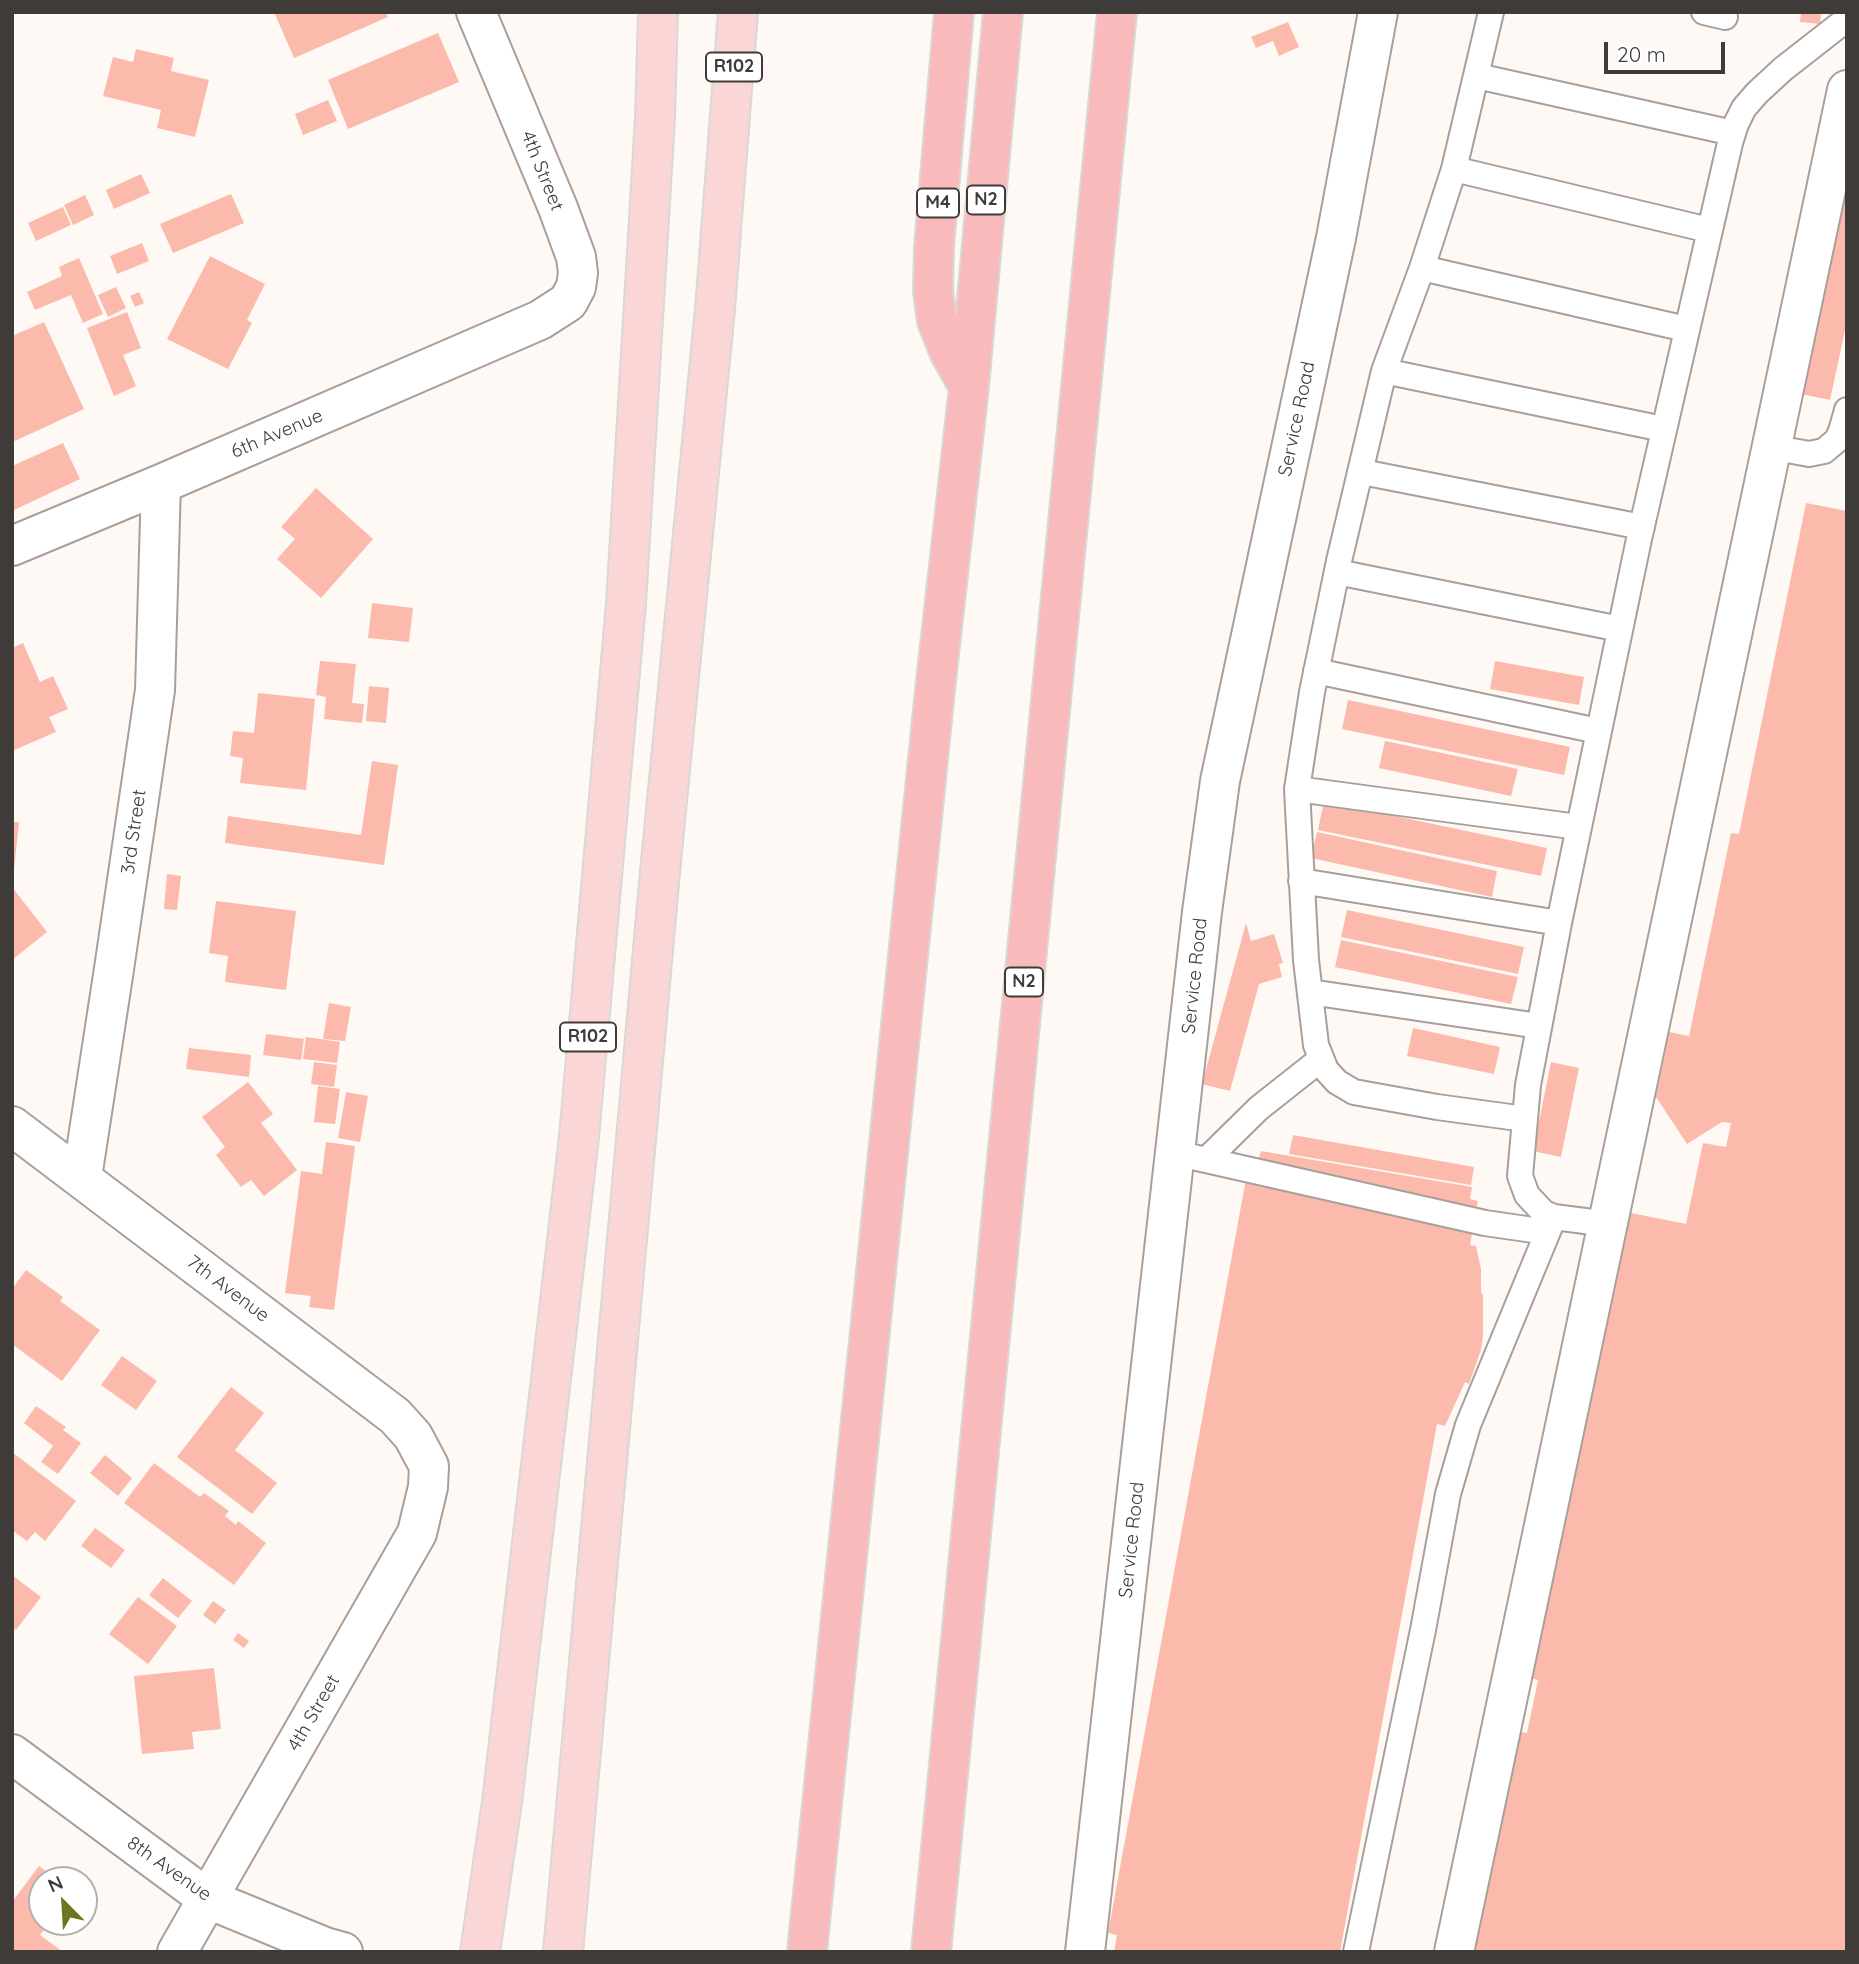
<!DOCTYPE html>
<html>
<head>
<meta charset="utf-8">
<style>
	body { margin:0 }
	#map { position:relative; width:1859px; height:1964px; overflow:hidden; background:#fff9f5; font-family:Quicksand,sans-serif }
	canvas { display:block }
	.frame { position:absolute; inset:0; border:14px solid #3f3b39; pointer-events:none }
	.north { position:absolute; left:28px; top:1866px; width:70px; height:70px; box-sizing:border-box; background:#fff; border:2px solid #b2b1b0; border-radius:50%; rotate:336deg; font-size:19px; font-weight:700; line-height:28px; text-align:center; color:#3f3b39 }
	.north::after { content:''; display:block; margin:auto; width:24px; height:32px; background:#6c751f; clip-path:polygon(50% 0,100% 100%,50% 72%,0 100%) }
	.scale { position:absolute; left:1604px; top:42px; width:121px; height:32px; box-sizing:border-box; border:4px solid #3f3b39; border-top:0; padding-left:9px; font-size:21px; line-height:24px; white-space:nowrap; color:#3f3b39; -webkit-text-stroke:5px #fff; paint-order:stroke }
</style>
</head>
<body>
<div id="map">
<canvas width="1859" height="1964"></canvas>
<div class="frame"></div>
<div class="north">N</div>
<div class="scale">20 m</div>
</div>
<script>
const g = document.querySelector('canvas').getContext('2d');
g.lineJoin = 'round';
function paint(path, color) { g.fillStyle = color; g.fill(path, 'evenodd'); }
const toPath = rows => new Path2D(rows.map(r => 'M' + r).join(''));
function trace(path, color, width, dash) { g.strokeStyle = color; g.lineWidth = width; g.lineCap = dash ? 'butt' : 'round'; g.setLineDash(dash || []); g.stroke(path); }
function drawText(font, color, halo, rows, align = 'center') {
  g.font = font + ' Quicksand,sans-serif'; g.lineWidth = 7; g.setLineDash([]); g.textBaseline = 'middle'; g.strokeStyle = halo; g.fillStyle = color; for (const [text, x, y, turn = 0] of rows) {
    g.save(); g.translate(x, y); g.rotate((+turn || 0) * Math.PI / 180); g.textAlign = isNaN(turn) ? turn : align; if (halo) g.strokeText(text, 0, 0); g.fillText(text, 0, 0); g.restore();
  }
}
const building = toPath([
	[274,12,386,12,388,17,294,58],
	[1801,12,1821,12,1820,24,1800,22],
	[1288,22,1299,47,1279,56,1273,41,1256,48,1251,37],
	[438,33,459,82,348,129,328,80],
	[136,49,174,58,171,71,209,80,195,137,157,128,161,110,103,96,113,57,133,62],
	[328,100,337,121,303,135,295,114],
	[141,174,150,193,114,209,106,190],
	[1847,181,1847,321,1830,400,1801,394],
	[231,194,244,223,173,253,160,224],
	[85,195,94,215,73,225,64,205],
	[63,207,71,225,36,241,28,223],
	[142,243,149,261,117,274,110,256],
	[210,256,265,284,247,320,252,323,228,369,167,339],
	[79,258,103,314,83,323,71,295,35,310,27,292,62,276,59,267],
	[116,287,126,308,108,317,98,295],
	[139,292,144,303,135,307,130,296],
	[127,312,141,348,123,355,136,386,114,396,87,328],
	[44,322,84,409,15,441,12,436,12,336],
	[63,443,80,479,12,511,12,466],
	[316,488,373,539,321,598,277,559,295,539,281,527],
	[1806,503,1847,511,1847,1952,1471,1952,1516,1731,1527,1733,1538,1680,1526,1677,1621,1211,1686,1224,1703,1143,1726,1147,1731,1123,1722,1122,1687,1144,1656,1097,1669,1032,1689,1036,1731,833,1739,834],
	[372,603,413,608,409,642,368,638],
	[23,643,40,682,53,676,68,709,49,717,56,732,12,751,12,648],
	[320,661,356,664,352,703,364,704,362,723,324,719,326,697,316,695],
	[1495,661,1584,677,1579,705,1490,689],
	[369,686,389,688,386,723,366,721],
	[258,693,315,699,306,790,240,783,243,758,230,756,233,731,254,733],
	[1348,700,1570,747,1564,775,1342,729],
	[1385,741,1518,769,1511,796,1379,768],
	[372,761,398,765,384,865,225,843,228,816,361,835],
	[1324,801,1547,848,1541,876,1318,830],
	[12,822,19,822,14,869,12,869],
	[1317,832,1497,871,1492,897,1311,858],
	[167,874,181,876,177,910,164,909],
	[12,887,47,932,12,960],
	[216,901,296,911,286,990,225,982,228,956,209,953],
	[1347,910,1524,947,1518,974,1341,937],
	[1246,923,1251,941,1274,934,1283,963,1279,964,1282,977,1259,984,1230,1091,1202,1084],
	[1341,940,1518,977,1511,1004,1335,967],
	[329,1003,351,1007,345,1041,323,1039],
	[1413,1028,1500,1047,1494,1074,1407,1056],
	[266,1034,304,1039,301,1060,263,1055],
	[306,1037,340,1042,337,1063,303,1059],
	[189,1048,251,1055,249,1077,186,1069],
	[314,1062,337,1065,334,1087,311,1084],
	[1551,1062,1579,1068,1561,1157,1533,1151],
	[248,1082,273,1114,261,1123,297,1170,264,1196,251,1180,241,1187,216,1155,225,1147,202,1117],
	[318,1086,340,1089,335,1124,314,1122],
	[346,1092,368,1096,360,1142,338,1138],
	[1293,1135,1474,1167,1471,1185,1289,1154],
	[326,1142,355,1146,334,1310,309,1307,311,1296,285,1293,301,1171,322,1174],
	[1261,1151,1472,1187,1470,1199,1478,1201,1470,1245,1476,1246,1481,1269,1481,1293,1483,1294,1483,1336,1481,1350,1469,1384,1465,1382,1445,1426,1437,1424,1340,1952,1114,1952,1117,1935,1108,1933,1250,1157,1259,1158],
	[26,1270,63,1297,60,1301,100,1330,62,1381,12,1344,12,1289],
	[122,1356,157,1381,136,1410,101,1385],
	[231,1387,264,1413,235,1450,277,1483,252,1514,177,1457],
	[36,1406,66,1427,63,1430,81,1443,58,1474,41,1462,53,1446,24,1423],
	[12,1452,76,1501,45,1541,35,1532,27,1541,12,1530],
	[105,1455,132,1478,118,1496,90,1473],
	[154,1463,200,1497,204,1493,229,1511,225,1516,236,1525,238,1521,266,1543,234,1585,124,1503],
	[95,1528,125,1550,111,1568,81,1546],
	[12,1575,41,1597,16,1630,12,1627],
	[163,1578,192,1601,178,1618,149,1595],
	[138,1597,177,1626,148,1664,109,1634],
	[213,1601,226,1610,215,1624,203,1615],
	[238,1633,249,1641,244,1648,233,1640],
	[214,1668,221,1729,192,1732,194,1749,142,1754,134,1676],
	[39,1866,58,1880,42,1880,42,1922,50,1922,40,1935,63,1952,12,1952,12,1902]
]);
const service = toPath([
	[1491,12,1454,169,1422,268,1384,371,1339,561,1312,692,1297,789,1306,960,1316,1045,1326,1070,1337,1082,1354,1092,1437,1107,1525,1119],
	[1704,12,1725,17],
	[1477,76,1733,133],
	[1454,169,1709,230],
	[1422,268,1686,329],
	[1384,371,1663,429],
	[1771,447,1809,454,1824,451,1837,440,1841,431,1847,410],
	[1362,472,1642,527],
	[1337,572,1620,629],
	[1316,671,1598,731],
	[1297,789,1578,827],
	[1301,881,1559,923],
	[1310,992,1539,1026],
	[1175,1153,1485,1223,1547,1232],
	[1206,1160,1259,1108,1321,1059],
	[1608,1224,1554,1217,1544,1213,1527,1195,1520,1176,1528,1085,1559,923,1639,539,1730,143,1736,124,1744,108,1757,93,1783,69,1847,19],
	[1356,1952,1423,1630,1448,1494,1468,1425,1554,1217]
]);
const minor = toPath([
	[12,546,161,484,540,320,568,302,576,287,578,273,576,257,558,208,476,12],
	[12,1126,395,1416,413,1436,429,1466,428,1487,417,1533,177,1952],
	[82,1177,114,969,155,690,161,484],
	[12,1754,208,1899,325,1947,343,1952],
	[1085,1952,1202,912,1220,781,1336,238,1378,12],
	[1454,1952,1847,90]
]);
const primary = toPath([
	[480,1952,502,1802,579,1137,626,604,655,118,658,12],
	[563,1952,660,872,715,309,738,12]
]);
const motorway = toPath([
	[954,12,934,247,933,292,937,321,949,351,969,387],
	[807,1952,935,690,969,387,1003,12],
	[931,1952,1117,12]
]);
const shields = [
	[734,67,56],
	[986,200,38],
	[938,203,42],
	[1024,982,38],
	[588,1037,56]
];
const shieldNames = [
	["R102",734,67],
	["N2",986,200],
	["M4",938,203],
	["N2",1024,982],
	["R102",588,1037]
];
const streetNames = [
	["4th Street",542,171,68],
	["Service Road",1297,419,-78],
	["6th Avenue",277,434,-23],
	["3rd Street",134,832,-82],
	["Service Road",1195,976,-84],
	["7th Avenue",228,1289,37],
	["Service Road",1132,1540,-84],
	["4th Street",314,1713,-60],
	["8th Avenue",169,1869,35]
];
paint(building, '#fbbaac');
trace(service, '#a99f9a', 28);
trace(minor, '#a99f9a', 42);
trace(primary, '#d9d8d7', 42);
trace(motorway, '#d9d8d7', 42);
trace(service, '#fff', 24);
trace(minor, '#fff', 38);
trace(primary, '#fbd6d6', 38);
trace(motorway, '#f8babb', 38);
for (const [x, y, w] of shields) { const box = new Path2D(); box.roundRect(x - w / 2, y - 14.5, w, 29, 5); g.fillStyle = '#fff'; g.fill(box); trace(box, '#3f3b39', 2); }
drawText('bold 18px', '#3f3b39', null, shieldNames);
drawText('19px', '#3f3b39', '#fff', streetNames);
</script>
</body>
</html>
